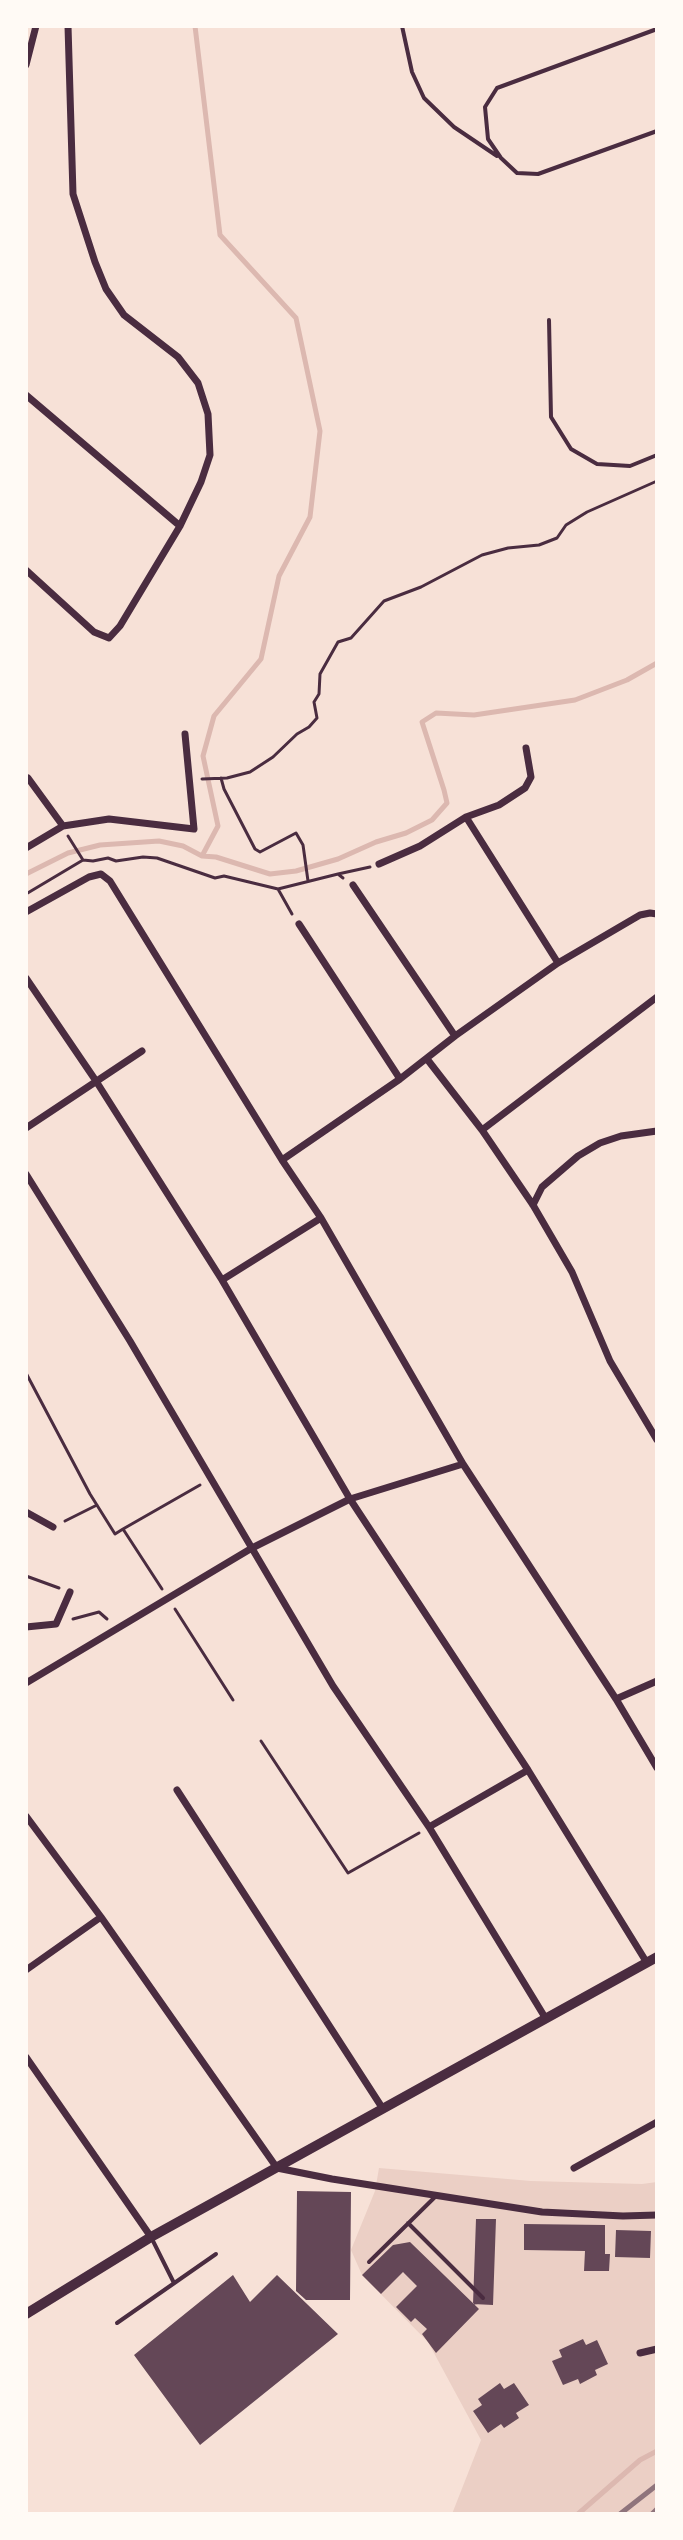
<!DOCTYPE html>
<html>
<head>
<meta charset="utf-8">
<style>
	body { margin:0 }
	#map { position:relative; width:683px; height:2540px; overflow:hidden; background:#f7e1d7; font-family:"Zilla Slab",serif }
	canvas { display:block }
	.frame { position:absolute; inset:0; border:28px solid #fffaf5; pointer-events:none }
</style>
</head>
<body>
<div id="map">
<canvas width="683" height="2540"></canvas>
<div class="frame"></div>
</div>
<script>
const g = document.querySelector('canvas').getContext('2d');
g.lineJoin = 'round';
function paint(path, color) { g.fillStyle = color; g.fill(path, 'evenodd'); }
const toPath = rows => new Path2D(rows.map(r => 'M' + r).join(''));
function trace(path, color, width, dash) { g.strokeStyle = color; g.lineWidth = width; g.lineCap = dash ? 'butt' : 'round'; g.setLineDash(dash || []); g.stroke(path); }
const green = toPath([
	[379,2168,531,2181,642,2184,657,2182,657,2514,452,2514,481,2440,428,2342,362,2275,351,2250,375,2191]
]);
const stream = toPath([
	[195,26,220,235,296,318,320,431,310,517,279,576,261,659,214,716,203,756,218,826,202,856],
	[26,874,68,853,100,845,159,841,183,846,202,856,216,857,270,874,296,871,338,859,376,842,406,833,432,820,447,803,444,790,422,722,436,713,474,715,575,700,627,680,657,663],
	[578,2514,640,2460,657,2451]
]);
const building = toPath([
	[297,2191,351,2192,350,2300,306,2300,296,2291],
	[476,2219,496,2219,493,2305,473,2304],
	[524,2224,605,2225,605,2254,610,2254,609,2271,584,2271,585,2251,524,2250],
	[616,2230,651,2231,650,2258,615,2257],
	[410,2242,479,2309,436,2353,422,2334,427,2329,415,2318,411,2322,396,2307,417,2286,403,2272,381,2294,362,2275,393,2245],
	[233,2275,250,2302,277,2275,338,2334,200,2445,134,2355],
	[583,2339,586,2345,597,2340,608,2364,595,2370,597,2375,580,2384,578,2379,563,2385,552,2361,562,2357,559,2350],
	[500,2383,504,2389,514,2383,529,2405,516,2413,519,2418,504,2428,501,2424,488,2433,473,2411,482,2405,478,2399]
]);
const path = toPath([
	[221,778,224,789,255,849,260,852,296,833,303,845,308,881],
	[202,779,227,778,250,772,273,757,297,734,309,727,317,718,314,702,319,694,320,674,338,642,351,638,384,601,421,587,482,555,508,548,539,545,557,538,566,525,587,512,657,481],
	[68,836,83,860],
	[338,874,370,867],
	[278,889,338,874,343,878],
	[26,894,83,860,93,861,108,858,116,861,143,857,157,858,215,878,224,876,278,889,292,914],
	[26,1373,90,1494,115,1534,123,1529,162,1589],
	[65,1521,97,1505],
	[123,1529,200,1485],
	[26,1576,59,1588],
	[175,1609,233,1700],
	[73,1619,99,1612,107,1619],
	[261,1741,348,1873,419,1833]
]);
const service = toPath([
	[402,26,412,72,424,98,454,127,497,156],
	[657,29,497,88,485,107,488,139,501,158,517,173,538,174,657,131],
	[549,320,551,417,571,449,597,464,630,466,657,455],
	[408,2223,483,2298],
	[152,2239,174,2283],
	[369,2262,436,2196],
	[117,2323,216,2254]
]);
const minor = toPath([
	[26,65,36,26],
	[26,395,180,526],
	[26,570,94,632,109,638,120,626,180,526,201,482,210,455,208,414,198,383,178,357,124,315,106,289,95,262,73,194,68,26],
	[526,748,531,777,525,788,499,805,466,817,558,963],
	[28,778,63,826],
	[26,848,63,826,109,819,194,829,185,734],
	[379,864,420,846,466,817],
	[353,885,455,1036],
	[26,912,89,877,101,874,110,881,282,1160,321,1218,463,1464,616,1699,657,1768],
	[299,924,400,1079],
	[26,978,96,1081,222,1280,350,1499,528,1770,647,1963],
	[427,1059,482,1130,533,1205,572,1272,610,1361,657,1440],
	[26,1128,142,1051],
	[482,1130,657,997],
	[282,1160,400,1079,455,1036,558,963,640,915,650,913,657,914],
	[26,1174,130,1341,333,1686,429,1827,546,2019],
	[533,1205,542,1187,578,1156,600,1143,621,1136,657,1131],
	[222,1280,321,1218],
	[26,1512,53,1527],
	[26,1627,56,1624,70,1592],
	[26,1683,252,1548,350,1499,463,1464],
	[616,1699,657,1681],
	[177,1790,383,2109],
	[26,1816,101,1917,277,2168,332,2179,542,2212,623,2216,657,2215],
	[429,1827,528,1770],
	[26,1970,101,1917],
	[26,2057,151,2237],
	[574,2168,657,2122],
	[640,2353,657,2349]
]);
const secondary = toPath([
	[26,2314,151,2237,657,1957]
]);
const rail = toPath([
	[620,2514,657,2485],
	[652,2514,657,2509]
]);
paint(green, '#ebcfc5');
trace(stream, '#dcb8b0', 5);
paint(building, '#644757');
trace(path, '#4a2c40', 3);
trace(service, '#4a2c40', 4);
trace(minor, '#4a2c40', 7);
trace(secondary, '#4a2c40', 10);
trace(rail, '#8f747c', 5);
</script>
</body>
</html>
